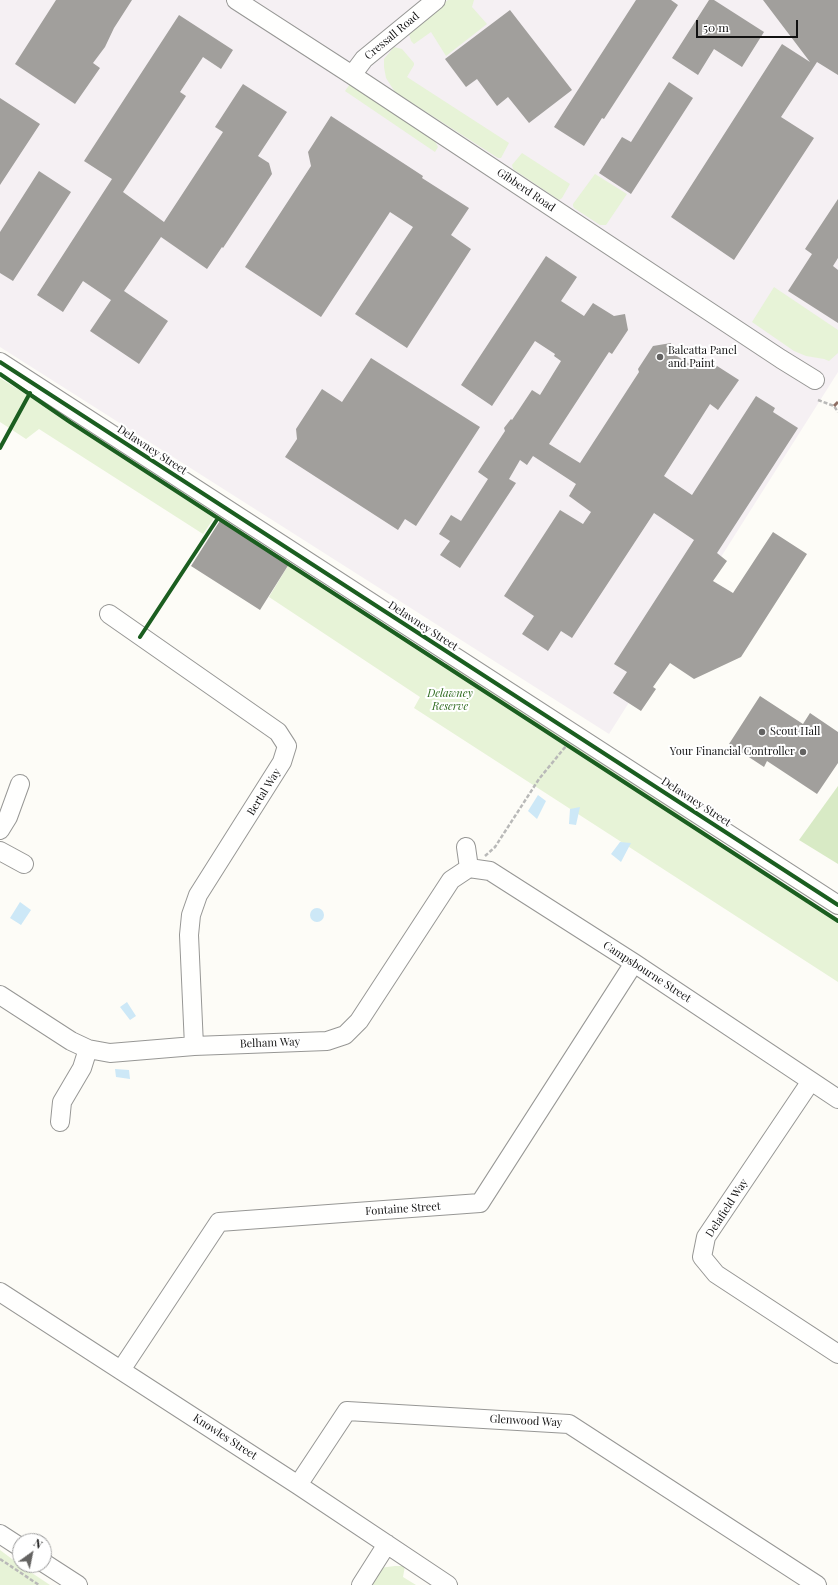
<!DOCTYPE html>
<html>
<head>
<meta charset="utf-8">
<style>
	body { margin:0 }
	#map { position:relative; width:838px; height:1585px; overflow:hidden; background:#fdfcf7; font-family:"Playfair Display",serif }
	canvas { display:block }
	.north { position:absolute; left:12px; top:1533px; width:40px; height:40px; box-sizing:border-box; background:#fff; border:1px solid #a0a0a0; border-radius:50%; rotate:33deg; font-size:11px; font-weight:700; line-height:16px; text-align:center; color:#111 }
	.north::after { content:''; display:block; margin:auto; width:14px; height:18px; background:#646362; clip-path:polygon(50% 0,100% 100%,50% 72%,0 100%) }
	.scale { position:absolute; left:696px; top:20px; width:102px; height:18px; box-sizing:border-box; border:2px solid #111; border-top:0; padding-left:5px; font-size:12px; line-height:14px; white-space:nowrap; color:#111; -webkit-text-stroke:3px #fff; paint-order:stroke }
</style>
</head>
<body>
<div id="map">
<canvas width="838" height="1585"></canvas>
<div class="north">N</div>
<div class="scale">50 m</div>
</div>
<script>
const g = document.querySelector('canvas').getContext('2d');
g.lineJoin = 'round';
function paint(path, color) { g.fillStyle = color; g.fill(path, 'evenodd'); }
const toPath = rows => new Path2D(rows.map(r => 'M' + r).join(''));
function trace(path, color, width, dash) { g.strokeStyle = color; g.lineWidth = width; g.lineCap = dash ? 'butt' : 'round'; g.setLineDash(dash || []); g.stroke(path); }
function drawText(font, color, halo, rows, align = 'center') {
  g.font = font + ' "Playfair Display",serif'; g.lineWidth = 4; g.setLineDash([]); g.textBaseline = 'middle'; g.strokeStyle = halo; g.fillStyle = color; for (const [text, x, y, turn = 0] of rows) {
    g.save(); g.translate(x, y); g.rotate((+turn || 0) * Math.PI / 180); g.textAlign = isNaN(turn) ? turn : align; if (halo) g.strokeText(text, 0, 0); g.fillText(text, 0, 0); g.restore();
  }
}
const industrial = toPath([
	[0,0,838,0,838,372,609,734,0,347]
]);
const green = toPath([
	[448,0,474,0,472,7,487,24,446,56,431,32,414,44,411,41,409,34,411,31,417,24],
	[394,47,402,49,414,63,414,65,407,77,509,143,501,158,498,158,395,92,386,78,384,67,384,59],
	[350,84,432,135,438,147,435,152,345,91],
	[522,153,570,184,562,198,559,200,513,169,512,165],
	[595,174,627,194,606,225,600,225,574,208,573,206,573,204],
	[774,287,838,330,838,353,829,361,824,359,806,356,794,351,752,322],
	[0,378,70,422,214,518,203,534,39,429,26,439,0,422],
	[289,564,445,665,451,657,765,873,838,921,838,982,414,708,420,697,269,597],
	[0,1550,20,1565,50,1585,0,1585],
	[395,1566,405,1566,403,1577,416,1585,369,1585,379,1568]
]);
const forest = toPath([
	[838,786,838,864,799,840]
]);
const water = toPath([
	[538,795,546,801,537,819,528,811],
	[580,807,576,825,569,824,570,809],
	[620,842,631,843,621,862,611,854],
	[20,902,31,910,21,925,10,918],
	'310 915a7 7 0 1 1 14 0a7 7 0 1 1-14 0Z',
	[127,1002,136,1016,130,1020,120,1007],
	[115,1069,129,1070,130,1079,116,1077]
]);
const building = toPath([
	[56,0,132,0,114,28,105,47,93,63,100,68,75,104,15,64],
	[636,0,671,0,678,5,604,119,602,118,584,146,554,127],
	[709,0,714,0,764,32,742,67,714,49,698,75,672,58],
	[763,0,838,0,838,75,817,62,781,117,814,138,734,260,671,217,782,44,810,62],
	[510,10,572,90,529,123,508,97,497,106,477,79,466,87,445,59],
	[179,15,233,50,221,69,203,57,180,92,186,96,123,192,164,222,223,132,215,127,243,84,287,112,258,156,269,163,272,174,223,248,222,247,207,269,161,237,124,291,168,321,139,364,90,331,111,300,83,281,63,312,37,295,112,179,84,161],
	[669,82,693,98,631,194,599,173,622,137,631,142],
	[0,98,40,124,0,185],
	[331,116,423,176,422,178,469,208,451,235,471,249,407,348,355,314,413,227,390,212,321,317,245,267,311,166,308,152],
	[39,171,71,192,13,281,0,273,0,232],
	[838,199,838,258,833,266,838,270,838,323,788,291,812,254,805,249],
	[546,256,577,277,561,301,584,316,593,303,614,316,625,314,628,330,612,354,609,352,549,444,580,463,639,372,638,369,653,346,671,343,672,353,696,368,703,357,739,380,718,410,710,404,664,476,692,495,756,396,775,408,773,412,798,428,717,553,727,561,713,581,733,593,773,532,807,554,741,657,694,679,670,663,653,687,656,689,641,711,613,693,627,672,614,664,694,540,654,513,572,638,561,631,548,651,522,634,534,616,504,596,560,510,583,524,591,512,569,496,576,484,533,456,527,465,520,460,509,479,516,483,460,568,440,555,450,541,439,534,451,515,461,521,488,479,478,472,505,431,504,428,511,419,512,420,532,390,540,395,561,361,554,356,555,354,535,341,492,406,461,385],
	[371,358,480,427,416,526,405,519,398,530,285,457,297,439,296,429,322,389,342,402],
	[221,519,289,564,260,610,191,566],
	[760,696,803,724,810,713,838,732,838,763,817,794,767,761,764,767,729,744]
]);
const path = toPath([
	[818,400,834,406,838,412],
	[485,856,495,847,539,779,566,746],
	[0,1559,39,1585]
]);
const minor = toPath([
	[236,0,352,75,781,359,815,380],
	[352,75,364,59,436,0],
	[0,362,838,905],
	[109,614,278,732,287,746,282,762,198,895,191,915,189,935,194,1046],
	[0,830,8,817,20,784],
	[466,847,469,868,490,871,634,963,838,1099],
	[0,851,24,864],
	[0,995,71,1041,88,1049,110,1053,194,1046,327,1041,345,1035,359,1021,451,880,469,868],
	[811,1081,706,1237,702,1257,716,1274,838,1354],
	[60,1122,62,1102,82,1068,88,1049],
	[0,1292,298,1485,448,1585],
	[121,1370,219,1222,480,1203,634,963],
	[298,1485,347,1411,569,1424,817,1585],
	[0,1534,20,1547],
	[44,1563,78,1585],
	[361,1585,387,1544]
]);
const quiet = toPath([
	[834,406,838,402]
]);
const cycleway = toPath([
	[0,362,838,905],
	[0,374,70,422,838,921],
	[0,448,30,393],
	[140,637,218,518]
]);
const markers = [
	[660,357,4,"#646362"],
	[762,732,4,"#646362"],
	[803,752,4,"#646362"]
];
const streetNames = [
	["Cressall Road",392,36,-40],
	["Gibberd Road",526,190,34],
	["Delawney Street",152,450,33],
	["Delawney Street",423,626,33],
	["Bertal Way",264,792,-58],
	["Delawney Street",696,802,33],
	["Campsbourne Street",647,972,33],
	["Belham Way",270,1043,-2],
	["Delafield Way",727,1208,-57],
	["Fontaine Street",403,1209,-4],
	["Glenwood Way",526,1421,3],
	["Knowles Street",225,1437,33]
];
const poiNames = [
	["Balcatta Panel",668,351],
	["and Paint",668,364],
	["Scout Hall",770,732],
	["Your Financial Controller",795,752,"right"]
];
const parkNames = [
	["Delawney",450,694],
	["Reserve",450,707]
];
paint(industrial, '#f5f0f3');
paint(green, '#e7f3d7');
paint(forest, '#d8eac5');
paint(water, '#cde8f7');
paint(building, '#a19f9c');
trace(minor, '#979795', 20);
trace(path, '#b9b9b8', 2.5, [4, 2]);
trace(minor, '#fffffe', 18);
trace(quiet, '#8d6e63', 3, [6, 3]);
trace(cycleway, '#1b5e20', 4);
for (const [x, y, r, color] of markers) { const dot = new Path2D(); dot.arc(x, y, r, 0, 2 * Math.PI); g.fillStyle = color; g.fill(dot); trace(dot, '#fff', 1.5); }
drawText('11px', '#111', '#fff', streetNames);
drawText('11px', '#111', '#fff', poiNames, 'left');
drawText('italic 11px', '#2f6b1f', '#fff', parkNames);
</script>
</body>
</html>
